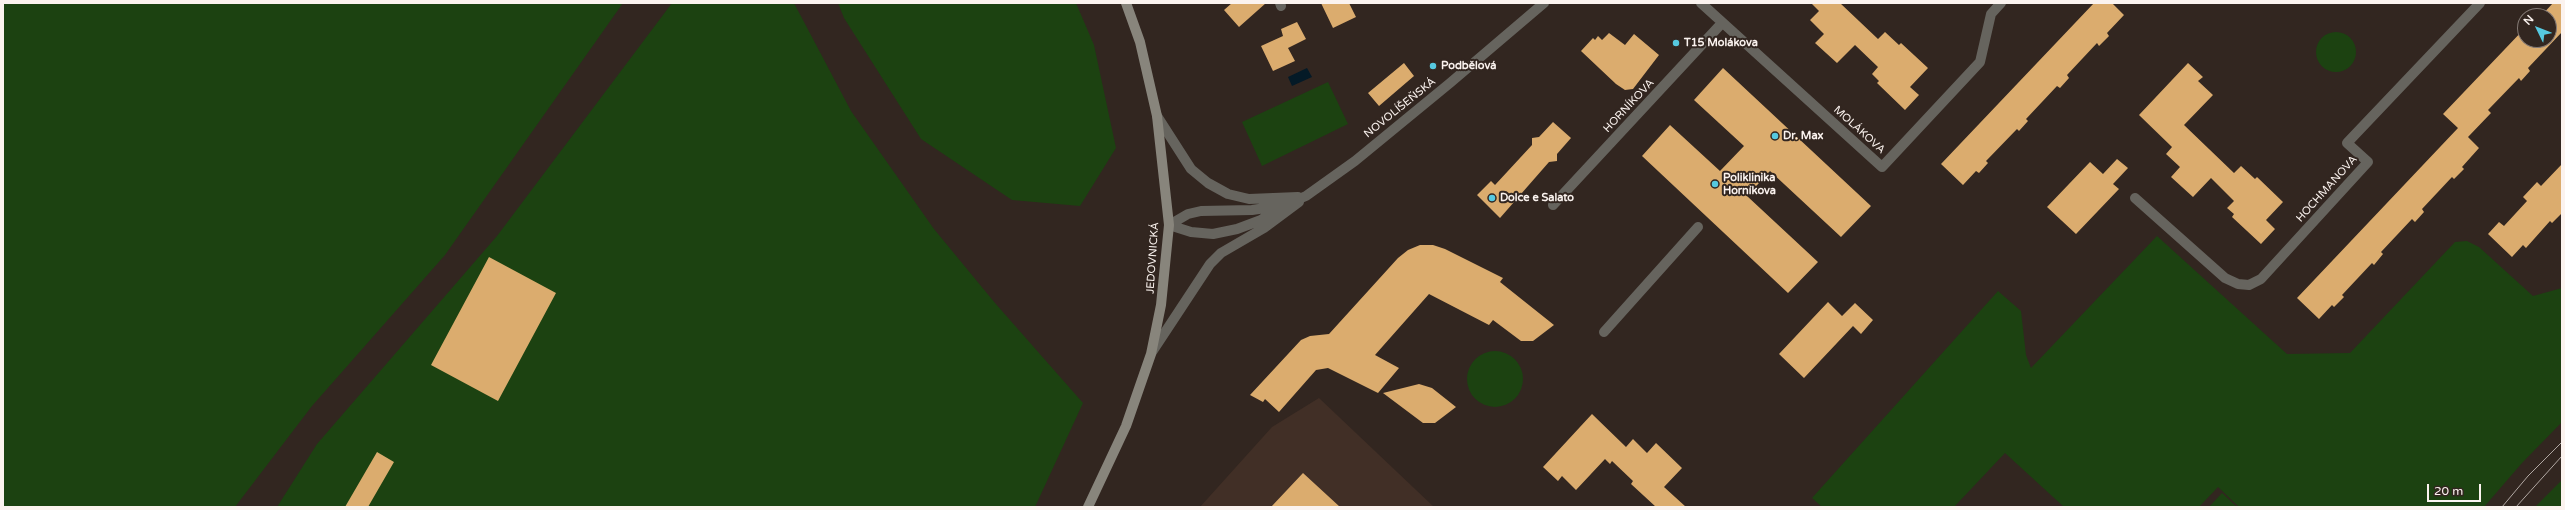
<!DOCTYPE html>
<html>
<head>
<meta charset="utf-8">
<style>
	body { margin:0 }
	#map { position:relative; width:2565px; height:510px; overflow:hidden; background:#322620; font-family:"Varela Round",sans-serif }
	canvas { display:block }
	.frame { position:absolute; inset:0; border:4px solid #fbf3ef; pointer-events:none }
	.north { position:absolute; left:2517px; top:8px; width:40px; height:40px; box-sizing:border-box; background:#322620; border:1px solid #827873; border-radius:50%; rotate:313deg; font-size:11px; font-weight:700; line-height:16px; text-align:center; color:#fbf3ef }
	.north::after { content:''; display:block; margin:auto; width:14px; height:18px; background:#56c9e0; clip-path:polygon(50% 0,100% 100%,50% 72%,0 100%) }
	.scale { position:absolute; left:2427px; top:484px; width:54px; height:18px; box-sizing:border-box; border:2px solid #fbf3ef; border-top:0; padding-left:5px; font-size:12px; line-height:14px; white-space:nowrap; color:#fbf3ef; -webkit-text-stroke:3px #322620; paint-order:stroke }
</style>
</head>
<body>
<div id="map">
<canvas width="2565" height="510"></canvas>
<div class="frame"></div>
<div class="north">N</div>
<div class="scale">20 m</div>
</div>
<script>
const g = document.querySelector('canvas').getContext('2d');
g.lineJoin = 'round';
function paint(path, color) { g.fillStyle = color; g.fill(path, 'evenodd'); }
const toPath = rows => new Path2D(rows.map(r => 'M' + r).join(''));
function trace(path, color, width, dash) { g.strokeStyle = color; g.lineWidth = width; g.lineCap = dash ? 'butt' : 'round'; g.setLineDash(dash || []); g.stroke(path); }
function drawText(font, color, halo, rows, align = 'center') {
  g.font = font + ' "Varela Round",sans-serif'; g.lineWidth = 4; g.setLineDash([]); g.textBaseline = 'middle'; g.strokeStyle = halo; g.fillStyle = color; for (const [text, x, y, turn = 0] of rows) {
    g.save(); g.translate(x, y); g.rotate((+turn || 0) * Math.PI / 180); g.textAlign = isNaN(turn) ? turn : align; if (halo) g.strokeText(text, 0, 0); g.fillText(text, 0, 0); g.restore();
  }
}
const built = toPath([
	[1319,398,1434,507,1200,507,1272,427]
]);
const green = toPath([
	[3,3,623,3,445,255,312,406,235,507,3,507],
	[672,3,794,3,851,111,934,229,995,303,1083,403,1035,507,277,507,317,444,497,236],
	[838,3,1076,3,1094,45,1116,148,1080,206,1012,200,921,139,844,18],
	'2316 52a20 20 0 1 1 40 0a20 20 0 1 1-40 0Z',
	[1328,82,1348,124,1262,166,1242,122],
	[2157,236,2287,354,2350,353,2455,242,2467,241,2479,247,2533,296,2562,288,2562,422,2522,463,2484,507,2239,507,2218,487,2199,507,2064,507,2005,453,1954,507,1822,507,1812,498,1998,291,2021,311,2026,355,2031,368],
	'1467 379a28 28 0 1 1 56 0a28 28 0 1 1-56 0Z',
	[2562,480,2562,507,2535,507],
	[2222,493,2237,507,2209,507]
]);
const water = toPath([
	[1307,68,1312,77,1292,86,1288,77]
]);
const building = toPath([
	[1232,3,1266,3,1239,27,1224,10],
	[1321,3,1349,3,1356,17,1333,28],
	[1811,3,1840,3,1878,39,1885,32,1899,45,1901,43,1928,68,1910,87,1919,95,1905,110,1877,83,1879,81,1872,74,1878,67,1855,45,1837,63,1815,43,1824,34,1810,20,1819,11],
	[2094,3,2112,3,2124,15,2107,33,2109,36,2099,46,2097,43,2067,75,2069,78,2060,88,2057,86,2026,119,2028,121,2019,131,2017,129,1986,161,1988,163,1979,173,1976,171,1963,185,1941,164],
	[2553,3,2562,3,2562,32,2528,68,2530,71,2521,81,2519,78,2488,110,2491,113,2468,137,2479,148,2462,167,2464,169,2454,179,2452,177,2422,209,2424,212,2415,222,2412,219,2381,252,2383,254,2374,265,2372,263,2342,295,2344,297,2334,307,2332,305,2319,319,2297,298,2458,128,2443,114,2525,28,2525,40,2549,40,2549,16,2541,16],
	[1297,22,1306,39,1288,48,1295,61,1273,71,1261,46,1283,36,1281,29],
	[1609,33,1625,45,1634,34,1659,55,1633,89,1625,90,1616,84,1581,51,1593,38,1595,40,1598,36,1602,40],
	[1404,63,1414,76,1379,106,1368,93],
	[2188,63,2203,77,2198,81,2213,95,2184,125,2234,173,2241,166,2255,179,2257,177,2283,202,2266,220,2275,229,2261,244,2232,217,2234,214,2227,208,2234,201,2211,178,2193,197,2171,177,2180,167,2166,154,2172,147,2139,115],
	[1723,68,1871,206,1841,237,1770,171,1747,196,1818,262,1788,293,1642,156,1670,125,1720,171,1744,146,1694,100],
	[1553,122,1571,138,1557,154,1557,161,1549,162,1500,218,1477,195,1491,181,1495,185,1532,145,1532,138,1539,137],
	[2117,159,2128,168,2113,184,2119,189,2076,234,2047,207,2090,162,2103,174],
	[2562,164,2562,213,2552,223,2550,221,2526,248,2523,245,2512,257,2488,234,2499,222,2504,226,2527,201,2523,197,2537,182,2541,186],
	[1420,245,1433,245,1445,249,1503,278,1500,282,1554,325,1533,341,1521,341,1493,320,1489,325,1429,294,1375,355,1399,368,1378,393,1328,368,1316,370,1279,412,1265,399,1263,402,1250,395,1301,340,1310,336,1329,334,1398,258,1408,250],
	[489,257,556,293,498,401,431,365],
	[1828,302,1842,316,1855,303,1873,320,1861,334,1853,326,1804,378,1779,354],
	[1419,384,1432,388,1456,407,1435,423,1423,423,1383,393],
	[1592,414,1626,447,1633,439,1647,453,1656,443,1682,468,1664,487,1686,507,1656,507,1631,484,1633,481,1612,461,1610,464,1605,459,1576,490,1562,476,1558,481,1543,467],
	[377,452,394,462,368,507,345,507],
	[1303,473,1340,507,1271,507]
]);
const pedestrian = toPath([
	[1604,332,1698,227]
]);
const minor = toPath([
	[1280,3,1281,6],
	[1701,3,1882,167,1980,62,1991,14,2001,3],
	[2135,198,2225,278,2238,284,2249,285,2261,279,2368,162,2347,143,2480,3],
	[1553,205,1722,23]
]);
const tertiary = toPath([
	[1157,116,1191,169,1208,183,1228,194,1249,199,1298,197],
	[1169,225,1191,232,1213,234,1237,229,1261,220,1282,206,1306,196,1355,161,1450,83,1544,3],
	[1169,225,1188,214,1201,211,1252,210,1279,206],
	[1152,352,1210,264,1221,253,1264,228,1299,202]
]);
const secondary = toPath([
	[1088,507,1126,426,1151,354,1161,305,1169,225,1157,116,1140,42,1126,3]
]);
const tram = toPath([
	[2502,507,2528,476,2562,442],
	[2516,507,2562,456]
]);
const markers = [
	[1676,43,4,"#56c9e0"],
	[1433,66,4,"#56c9e0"],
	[1775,136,4,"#56c9e0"],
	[1715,184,4,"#56c9e0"],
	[1492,198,4,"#56c9e0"]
];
const poiNames = [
	["T15 Molákova",1684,43],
	["Podbělová",1441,66],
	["Dr. Max",1783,136],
	["Poliklinika",1723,178],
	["Horníkova",1723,191],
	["Dolce e Salato",1500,198]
];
const streetNames = [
	["HORNÍKOVA",1629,106,-47],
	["NOVOLÍŠEŇSKÁ",1400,108,-39],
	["MOLÁKOVA",1859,130,42],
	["HOCHMANOVA",2327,189,-48],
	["JEDOVNICKÁ",1153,258,-86]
];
paint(built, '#412f26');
paint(green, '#1c4211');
paint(water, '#041a27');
paint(building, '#dbac6e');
trace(pedestrian, '#66645e', 10);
trace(minor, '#66645e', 10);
trace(tertiary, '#66645e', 10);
trace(secondary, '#88857c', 10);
trace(tram, '#b1a8a3', 1);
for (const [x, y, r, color] of markers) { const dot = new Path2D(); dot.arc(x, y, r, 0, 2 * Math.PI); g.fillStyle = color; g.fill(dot); trace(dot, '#322620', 1.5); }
drawText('bold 11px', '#fbf3ef', '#322620', poiNames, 'left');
drawText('11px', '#fbf3ef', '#322620', streetNames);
</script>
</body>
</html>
